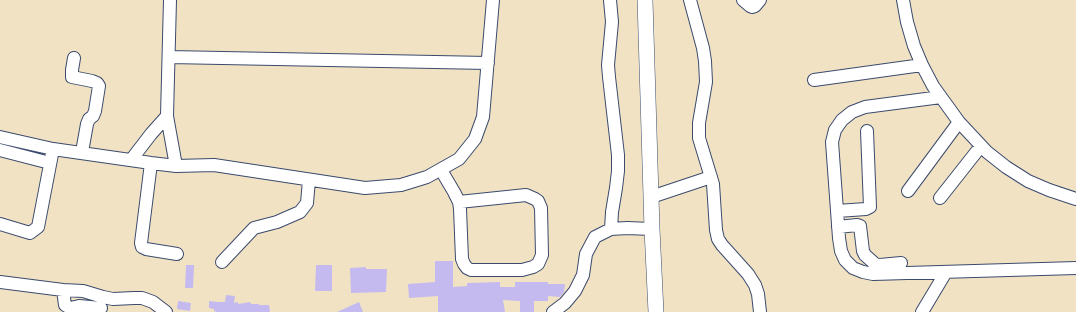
<!DOCTYPE html>
<html>
<head>
<meta charset="utf-8">
<style>
	body { margin:0 }
	canvas { display:block; background:#f1e2c4 }
</style>
</head>
<body>
<canvas width="1076" height="312"></canvas>
<script>
const g = document.querySelector('canvas').getContext('2d');
g.lineJoin = 'round';
function paint(path, color) { g.fillStyle = color; g.fill(path, 'evenodd'); }
const toPath = rows => new Path2D(rows.map(r => 'M' + r).join(''));
function trace(path, color, width, dash) { g.strokeStyle = color; g.lineWidth = width; g.lineCap = dash ? 'butt' : 'round'; g.setLineDash(dash || []); g.stroke(path); }
const building = toPath([
	[435,261,453,261,453,287,467,286,467,283,500,282,500,287,515,287,515,282,548,282,548,284,565,284,564,292,560,297,548,296,548,301,534,301,534,312,520,312,520,301,503,300,505,312,438,312,438,296,409,298,408,284,435,282],
	[186,265,194,265,193,288,185,288],
	[316,265,332,265,332,291,315,291],
	[366,267,366,269,387,269,386,292,351,293,350,268],
	[226,295,235,296,234,303,238,302,238,304,250,302,251,304,259,304,259,305,269,305,270,312,217,312,214,311,214,309,209,308,209,301,217,302,225,302],
	[178,301,191,303,190,311,177,309],
	[359,302,363,312,337,312]
]);
const minor = toPath([
	[170,0,167,116,176,166],
	[610,0,612,22,608,65,609,77,618,155,618,171,616,188,612,212,611,229],
	[690,0,703,48,705,61,706,82,699,123,699,138,713,184,716,230,718,239,722,245,748,274,755,285,758,294,760,312],
	[743,0,750,6,752,7,755,6,760,0],
	[903,0,907,22,914,46,922,65,933,86,959,122,987,152,1006,167,1028,181,1049,190,1076,199],
	[169,57,488,63],
	[74,58,72,70,72,77,92,81,97,83,99,86,95,111,93,116,89,119,87,124,82,152],
	[814,80,922,65],
	[941,97,865,107,852,112,842,120,835,130,832,142,839,238,841,251,845,260,853,268,863,272,873,274,1076,268],
	[0,137,53,149,151,163,176,166,214,165,365,188,401,185,427,177,459,159,475,139,483,117,493,0],
	[0,150,50,163],
	[131,160,151,134,167,116],
	[151,163,141,243,142,247,146,249,177,254],
	[441,170,454,192,459,202,460,209,462,259,464,264,467,268,471,270,522,270,533,267,538,264,542,255,541,208,538,201,535,199,526,195,459,202],
	[908,191,959,122],
	[651,197,711,177],
	[940,198,981,146],
	[837,211,866,209,870,207,867,131],
	[0,224,30,233,38,227,53,149],
	[838,227,857,225,860,226,863,251,865,255,875,264,880,265,901,263],
	[222,262,254,228,277,222,300,212,307,203,309,180],
	[0,282,63,290,83,291,103,297,113,299,134,298,142,298,153,302,166,312],
	[63,290,65,305,70,308,79,306,101,308],
	[553,312,565,303,575,291,583,275,586,254,595,237,611,229,627,228,652,229],
	[922,312,946,272]
]);
const major = toPath([
	[645,0,652,229,656,312]
]);
paint(building, '#c4baef');
trace(minor, '#3b4a6d', 14);
trace(major, '#3b4a6d', 16);
trace(minor, '#fff', 12);
trace(major, '#fff', 15);
</script>
</body>
</html>
